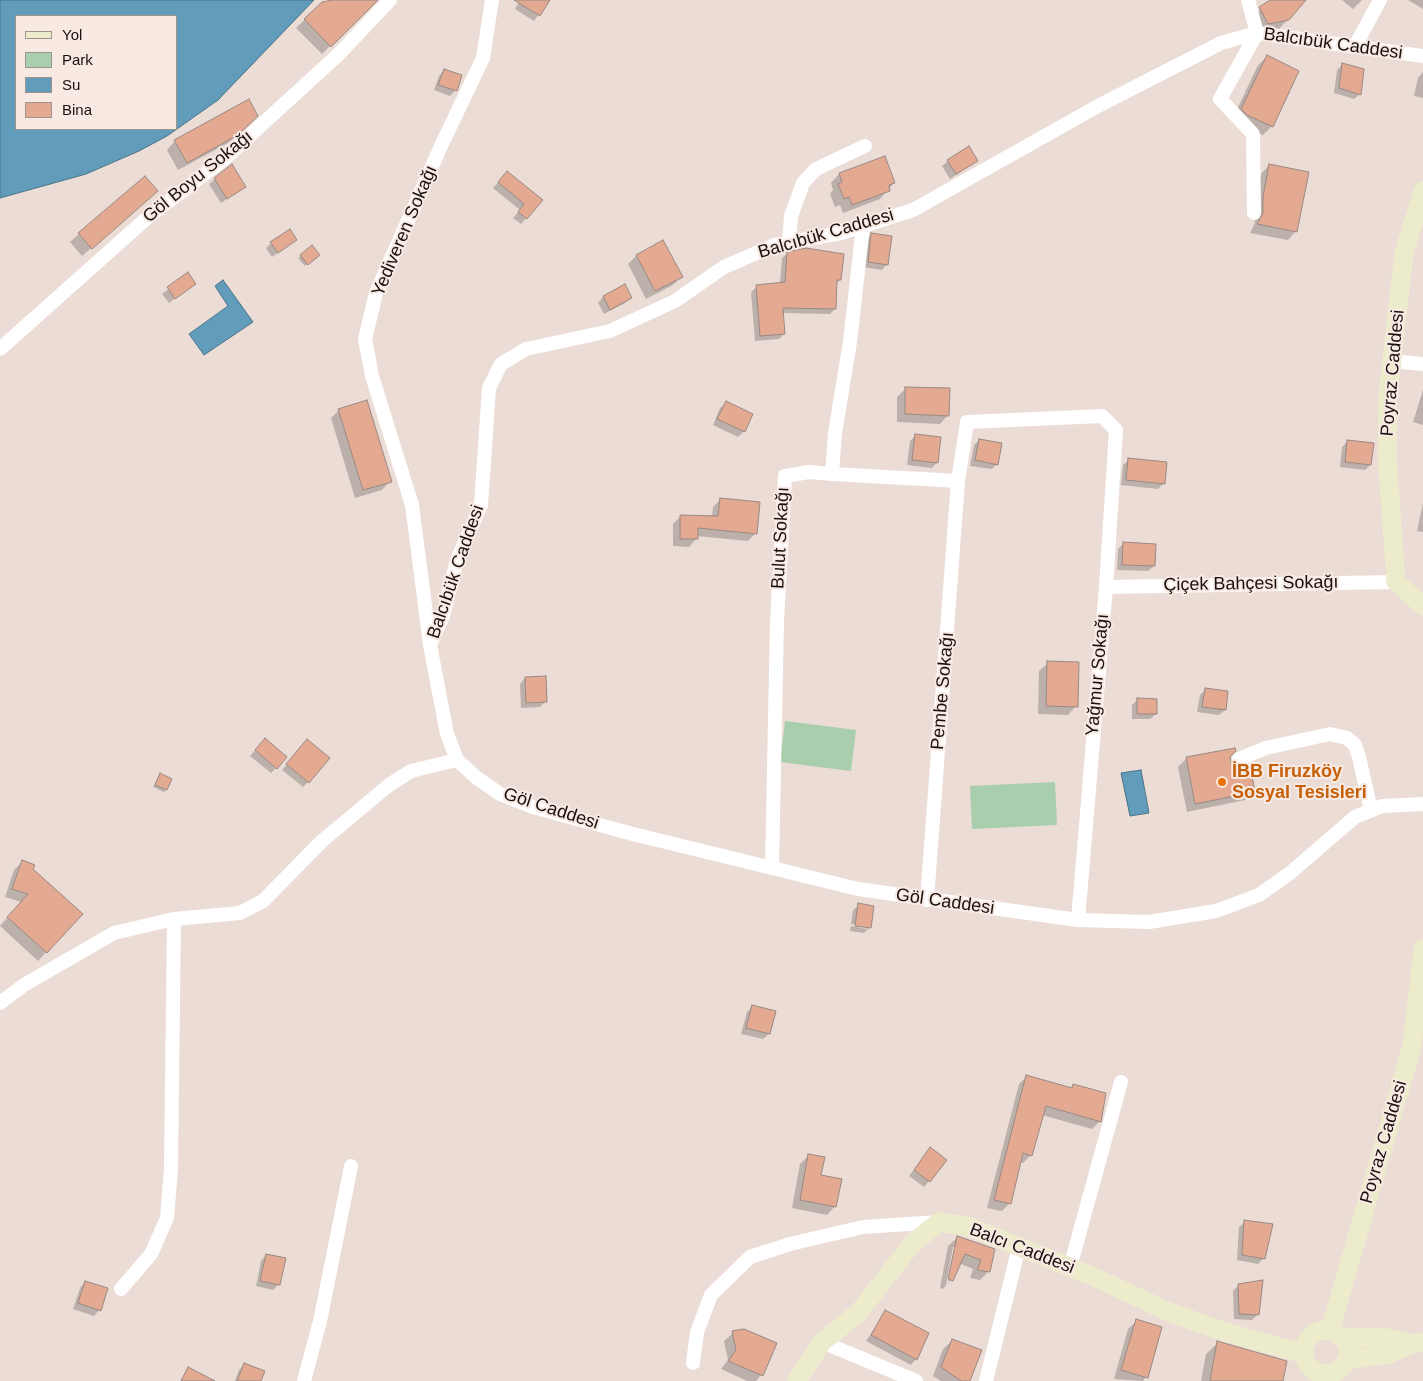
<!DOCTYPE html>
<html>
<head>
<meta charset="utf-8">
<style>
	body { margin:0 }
	#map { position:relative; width:1423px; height:1381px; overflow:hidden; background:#ebdcd6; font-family:Arial,sans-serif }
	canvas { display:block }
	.legend { position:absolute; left:15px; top:15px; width:162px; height:115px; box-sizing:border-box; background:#f9e9e3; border:1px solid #9f938e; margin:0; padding:6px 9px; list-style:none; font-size:15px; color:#17120f }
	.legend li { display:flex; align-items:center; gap:10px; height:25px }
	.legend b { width:25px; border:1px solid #9f938e }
</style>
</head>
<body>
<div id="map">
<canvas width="1423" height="1381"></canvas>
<ul class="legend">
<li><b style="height:6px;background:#ececcc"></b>Yol</li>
<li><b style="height:14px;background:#a9cead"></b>Park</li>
<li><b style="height:14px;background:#619cba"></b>Su</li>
<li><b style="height:14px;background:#e3a991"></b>Bina</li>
</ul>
</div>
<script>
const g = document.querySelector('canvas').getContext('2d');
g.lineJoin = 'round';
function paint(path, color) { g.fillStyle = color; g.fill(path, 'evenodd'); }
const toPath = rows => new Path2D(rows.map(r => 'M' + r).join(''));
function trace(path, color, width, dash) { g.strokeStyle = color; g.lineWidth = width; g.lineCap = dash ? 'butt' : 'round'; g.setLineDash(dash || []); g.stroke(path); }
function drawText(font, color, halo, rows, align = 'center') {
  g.font = font + ' Arial,sans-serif'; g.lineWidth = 4; g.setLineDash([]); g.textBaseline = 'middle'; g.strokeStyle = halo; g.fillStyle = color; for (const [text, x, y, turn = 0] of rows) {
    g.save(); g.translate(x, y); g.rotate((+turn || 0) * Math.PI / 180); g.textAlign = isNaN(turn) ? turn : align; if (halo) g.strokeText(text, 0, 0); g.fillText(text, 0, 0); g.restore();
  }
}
const green = toPath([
	[785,721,856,730,851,771,780,762],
	[1055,782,1057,825,972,829,970,786]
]);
const water = toPath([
	[0,0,314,0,218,100,167,136,139,151,86,174,0,198,0,0],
	[176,16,176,129,16,129,16,16,176,16],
	[223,280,253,322,204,355,189,334,228,306,215,286,223,280],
	[1141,770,1149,813,1130,816,1121,773,1141,770]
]);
const shadow = toPath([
	[333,0,375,1,322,54,296,28,322,3],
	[520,0,549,0,534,21,515,9],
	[1272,0,1305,0,1279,29,1259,31,1252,17],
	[1342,0,1362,0,1353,9],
	[1408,0,1423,0,1423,9],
	[1267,57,1272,126,1263,135,1238,123,1233,118,1258,65],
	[1342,65,1360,94,1354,99,1334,93,1337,70],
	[444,70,456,90,450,96,434,90,439,76],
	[1423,72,1423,98,1414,96,1418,78],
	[248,125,228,143,178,170,167,150,175,141],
	[885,158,894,183,880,199,843,213,840,205,835,207,830,194,833,190,831,183,839,174],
	[948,161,977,161,950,179,942,166],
	[1269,165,1296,231,1288,240,1250,233,1255,223,1254,206,1261,174],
	[502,178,541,201,521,224,513,218,520,210,493,188],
	[215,179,245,187,221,203,209,184],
	[157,191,82,256,70,242,79,234],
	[871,235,887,264,882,270,863,267,866,240],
	[296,240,272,257,266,248,271,243],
	[663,242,681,277,673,285,646,299,628,264,636,256],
	[312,247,318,255,305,266,298,258],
	[788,253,840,280,835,285,835,309,830,314,783,313,784,334,779,339,755,341,751,292,757,287,780,283,782,258],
	[188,274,195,284,169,303,162,294],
	[625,286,631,298,625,303,604,314,598,303,603,297],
	[906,388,948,415,940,424,897,422,897,397],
	[1423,390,1423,425,1413,422],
	[726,403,744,431,738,437,713,425,720,408],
	[339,410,390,481,382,490,355,498,331,418],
	[915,436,937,462,932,468,907,465,910,441],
	[979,440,997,464,992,469,970,466,974,445],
	[1348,441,1370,465,1365,470,1340,467,1342,447],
	[1129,460,1164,483,1158,489,1121,485,1123,465],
	[721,499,756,533,748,541,697,536,696,539,689,547,673,546,673,524,681,516,712,517,713,507],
	[1423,503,1423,532,1417,531],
	[1124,543,1154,566,1148,571,1117,570,1118,549],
	[1048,663,1076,706,1068,715,1038,714,1039,671],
	[525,678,546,701,540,707,521,708,520,684],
	[1205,690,1225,710,1219,715,1197,712,1200,695],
	[1138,699,1156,714,1150,719,1132,719,1132,705],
	[260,745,276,768,271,773,250,756],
	[302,746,308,782,303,787,282,770],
	[1229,757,1230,763,1254,792,1245,800,1187,812,1178,767,1187,758],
	[160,775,166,790,164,792,153,787],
	[22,862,81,914,38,961,0,926,21,902,5,897,14,870],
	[859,905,870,927,864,933,850,931,851,926,867,929,867,926,851,924,853,910],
	[752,1007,769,1034,763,1039,741,1034,747,1012],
	[1027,1076,1070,1088,1073,1085,1100,1121,1092,1129,1042,1115,1031,1155,1023,1163,1020,1162,1010,1203,1002,1211,987,1208,1019,1084],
	[930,1149,929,1181,924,1187,909,1176],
	[809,1155,835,1206,827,1215,792,1208,800,1164],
	[1245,1222,1264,1258,1258,1264,1237,1260,1239,1227],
	[957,1238,993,1250,988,1272,980,1280,970,1278,973,1269,959,1263,948,1284,956,1247,953,1247,946,1285,943,1289,940,1288,948,1246],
	[266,1255,279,1284,273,1290,256,1286,261,1261],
	[85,1282,99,1310,94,1316,73,1309,80,1288],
	[1239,1285,1257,1315,1252,1320,1234,1319,1233,1291],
	[886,1312,916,1359,911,1365,866,1341],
	[1137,1321,1146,1377,1143,1381,1114,1379,1128,1329],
	[733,1333,761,1375,756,1381,747,1381,721,1369,728,1360,724,1341],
	[952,1341,969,1381,941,1381,933,1376,943,1349],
	[1218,1343,1281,1381,1201,1381,1206,1354],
	[245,1364,260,1381,235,1381,239,1370]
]);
const building = toPath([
	[332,0,378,0,331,47,304,19,322,2,332,0],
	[514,0,550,0,540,16,514,0],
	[1270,0,1306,0,1289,20,1268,24,1259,7,1270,0],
	[1267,55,1299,71,1273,127,1247,115,1241,109,1267,55],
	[1342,63,1364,69,1361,95,1339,88,1342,63],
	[444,69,462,75,457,91,438,85,444,69],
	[249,99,258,116,238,135,187,163,174,140,249,99],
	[969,146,978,161,956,174,947,160,969,146],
	[885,156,895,183,889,185,890,191,852,205,849,197,844,199,838,184,842,182,839,173,885,156],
	[232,164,246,187,227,199,214,178,232,164],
	[1269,164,1309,172,1297,232,1257,224,1263,213,1263,197,1269,164],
	[507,171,543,200,527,219,518,212,524,204,498,182,507,171],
	[145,176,158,191,92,249,78,233,145,176],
	[290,229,297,240,278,253,270,242,290,229],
	[871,233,892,236,888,265,868,262,871,233],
	[663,240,683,277,655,291,636,255,663,240],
	[312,245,320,255,308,265,300,255,312,245],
	[806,248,844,254,841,280,837,280,836,309,783,308,785,334,760,336,756,285,785,282,787,252,806,248],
	[188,272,196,284,175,299,167,287,188,272],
	[625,284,632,298,610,310,603,296,625,284],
	[905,387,950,388,949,416,905,414,905,387],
	[367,400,392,482,363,490,338,409,367,400],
	[726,401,753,414,745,432,717,419,726,401],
	[915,434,941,437,938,463,912,460,915,434],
	[979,439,1002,443,998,465,975,460,979,439],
	[1347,440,1374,443,1371,465,1345,462,1347,440],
	[1128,458,1167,462,1165,484,1126,480,1128,458],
	[720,498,760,502,757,534,698,528,698,539,680,539,680,515,718,516,720,498],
	[1123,542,1156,544,1155,566,1122,565,1123,542],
	[1047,661,1079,662,1078,707,1046,706,1047,661],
	[546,676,547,702,526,703,525,677,546,676],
	[1205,688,1228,691,1226,710,1202,707,1205,688],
	[1137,698,1157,699,1157,714,1137,714,1137,698],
	[265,738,287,757,277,769,255,750,265,738],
	[307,739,330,758,309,783,286,764,307,739],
	[1235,748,1236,751,1230,757,1231,763,1234,766,1242,767,1243,771,1251,770,1255,792,1195,804,1186,757,1235,748],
	[160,773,172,779,167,790,155,785,160,773],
	[22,860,35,865,33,869,83,914,47,953,7,917,28,894,12,889,22,860],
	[858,903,874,906,871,928,855,926,858,903],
	[752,1005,776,1011,770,1034,746,1028,752,1005],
	[1026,1075,1072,1088,1073,1084,1106,1093,1101,1122,1046,1106,1032,1156,1023,1153,1011,1204,994,1200,1026,1075],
	[930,1147,947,1160,930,1182,914,1170,930,1147],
	[808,1154,825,1157,821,1175,842,1179,836,1207,800,1200,808,1154],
	[1244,1220,1273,1224,1265,1259,1242,1255,1244,1220],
	[957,1236,995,1249,990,1272,977,1270,981,1260,965,1254,953,1281,948,1279,957,1236],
	[266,1254,286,1258,280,1285,260,1281,266,1254],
	[1263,1280,1259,1315,1239,1314,1238,1284,1263,1280],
	[85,1281,108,1288,101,1311,78,1303,85,1281],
	[885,1310,929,1333,917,1360,871,1335,885,1310],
	[1136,1319,1162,1327,1148,1378,1121,1370,1136,1319],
	[744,1329,777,1343,763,1376,728,1361,736,1350,732,1331,744,1329],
	[952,1339,982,1350,970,1381,961,1381,941,1367,952,1339],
	[1217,1341,1287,1361,1283,1381,1210,1381,1217,1341],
	[244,1363,265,1371,261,1381,237,1381,244,1363],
	[188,1367,215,1381,181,1381,188,1367]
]);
const street = toPath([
	[1248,0,1257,33,1220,99,1253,134,1254,213],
	[1355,46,1380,0],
	[1423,56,1257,33,1221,43,1098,106,913,210,841,233,775,245,724,267,675,301,610,331,526,349,501,364,489,388,481,505,457,560,443,616,430,645,447,734,457,760,477,778,500,794,533,807,633,834,858,889,1078,920,1149,922,1216,911,1259,895,1290,873,1355,817,1382,806,1423,804],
	[789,243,791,216,803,183,816,169,865,146],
	[0,349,147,218,224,159,339,54,390,0],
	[1392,361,1423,364],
	[832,474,958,481],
	[1106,587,1396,582],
	[430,644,412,505,372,376,365,339,376,293,441,146,483,58,492,0],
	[1239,759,1266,748,1330,734,1347,738,1355,745,1359,757,1371,810],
	[772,868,777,621,785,476,809,472,832,474,835,433,850,342,863,226],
	[927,900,958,481,967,422,1102,416,1116,430,1106,587,1078,920],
	[0,1003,24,985,114,933,174,919,240,913,263,901,322,841,389,785,411,771,457,760],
	[1070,1267,1121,1082],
	[121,1289,151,1254,167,1218,171,1168,174,919],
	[822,1342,916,1381],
	[693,1363,697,1332,711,1295,750,1257,790,1244,863,1227,939,1222],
	[304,1381,320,1321,351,1166],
	[986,1381,1019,1247]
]);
const secondary = toPath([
	[1423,191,1404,253,1388,395,1387,456,1396,582,1423,606],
	'1304 1352a22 22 0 1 1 44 0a22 22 0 1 1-44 0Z',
	[1330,1331,1412,1046,1423,949],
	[1341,1337,1388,1338,1412,1344],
	[1346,1360,1389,1354,1412,1344,1423,1342],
	[797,1381,822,1342,858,1313,913,1243,939,1222,970,1227,1092,1276,1169,1312,1225,1332,1304,1354]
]);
const markers = [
	[1222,782,5,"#e8710a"]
];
const streetNames = [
	["Balcıbük Caddesi",1333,44,8],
	["Göl Boyu Sokağı",198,177,-39],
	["Yediveren Sokağı",405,231,-67],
	["Balcıbük Caddesi",826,234,-16],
	["Poyraz Caddesi",1393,373,-85],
	["Bulut Sokağı",781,538,-87],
	["Balcıbük Caddesi",456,572,-71],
	["Çiçek Bahçesi Sokağı",1251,584,-1],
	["Yağmur Sokağı",1098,675,-85],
	["Pembe Sokağı",943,691,-85],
	["Göl Caddesi",551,809,18],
	["Göl Caddesi",945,902,8],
	["Poyraz Caddesi",1384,1142,-74],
	["Balcı Caddesi",1022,1249,21]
];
const foodNames = [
	["İBB Firuzköy",1232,772],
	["Sosyal Tesisleri",1232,793]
];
paint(green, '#a9cead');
paint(water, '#619cba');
trace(water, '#4b7387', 1);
paint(shadow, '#0003');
paint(building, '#e3a991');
trace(building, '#988984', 1);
trace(street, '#fff', 14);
trace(secondary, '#ececcc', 19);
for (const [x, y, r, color] of markers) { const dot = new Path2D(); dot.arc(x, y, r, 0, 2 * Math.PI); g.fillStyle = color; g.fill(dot); trace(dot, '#f9e9e3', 2); }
drawText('18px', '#17120f', '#f9e9e3', streetNames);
drawText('bold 18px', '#c56008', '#f9e9e3', foodNames, 'left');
</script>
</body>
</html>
